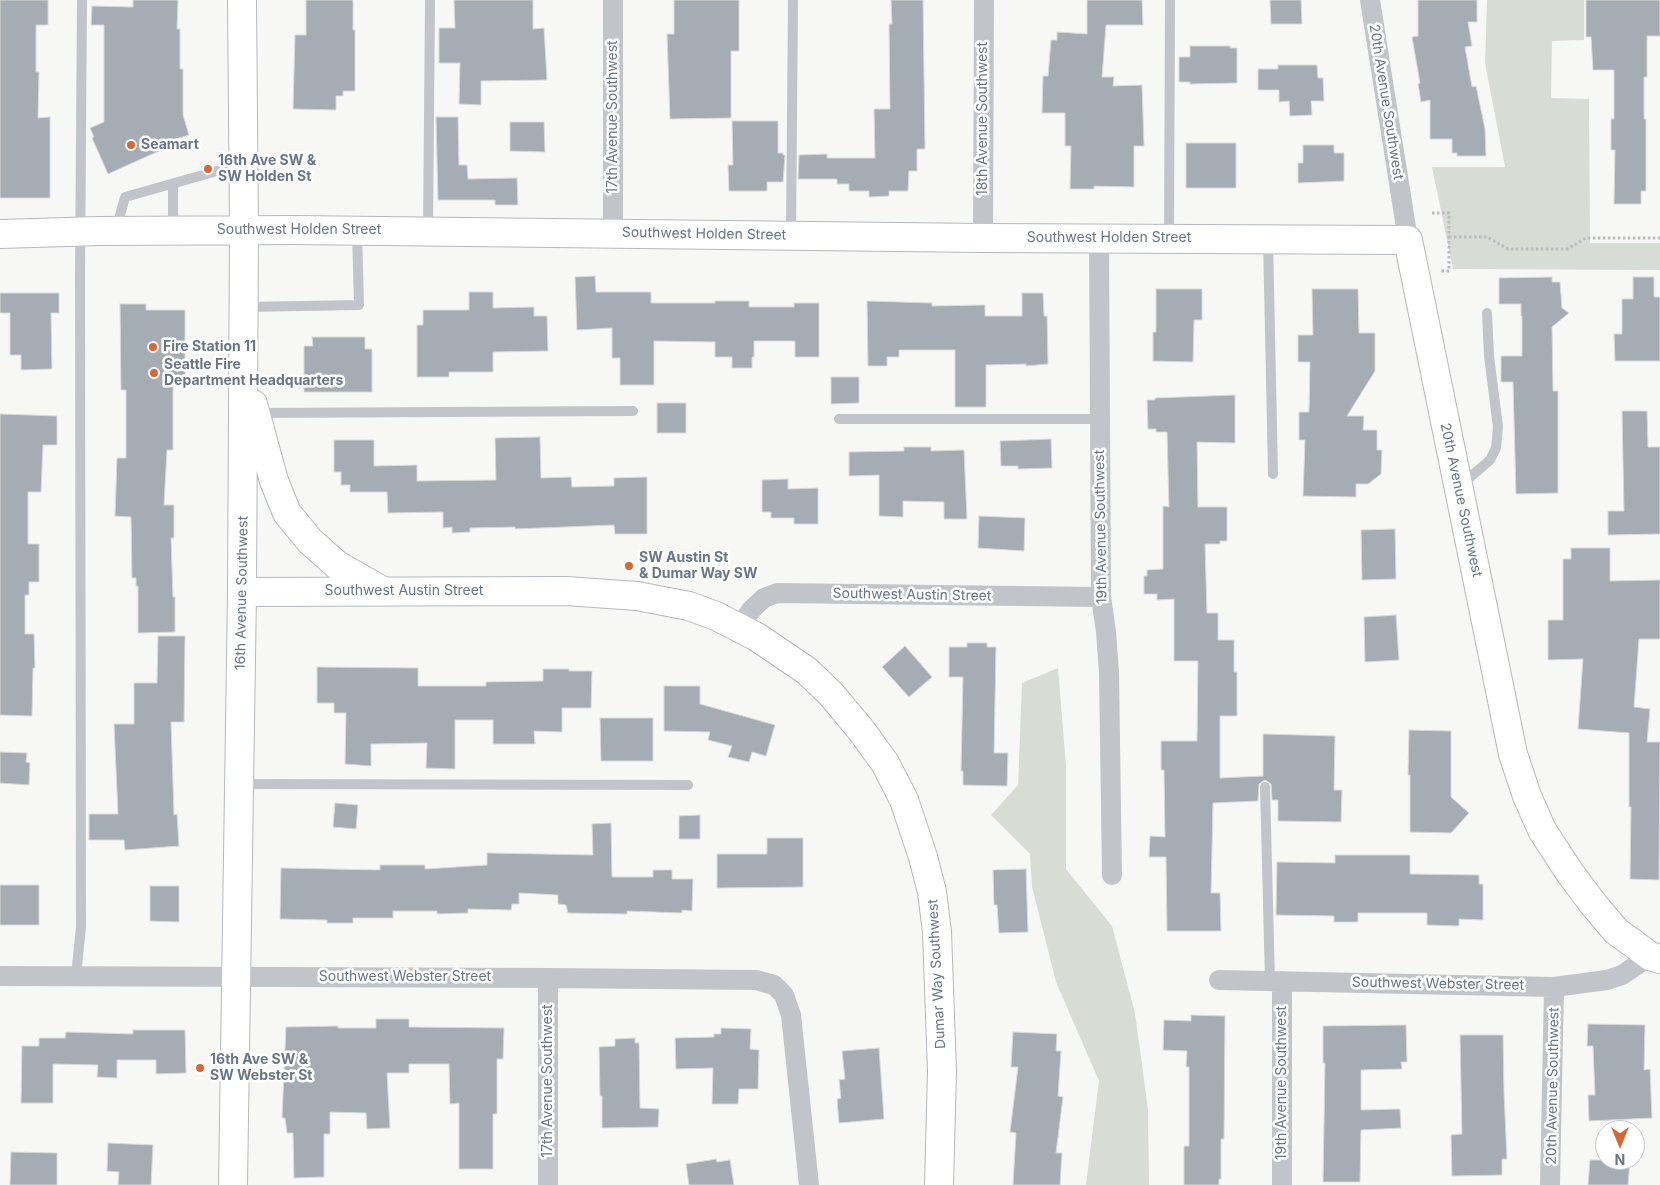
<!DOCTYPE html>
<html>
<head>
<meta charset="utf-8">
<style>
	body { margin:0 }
	#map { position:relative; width:1660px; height:1185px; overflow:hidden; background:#f7f8f5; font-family:Inter,sans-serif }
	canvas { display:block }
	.north { position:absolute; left:1595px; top:1120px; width:50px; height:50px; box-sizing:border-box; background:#fff; border:1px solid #c3c8ce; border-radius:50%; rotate:180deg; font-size:14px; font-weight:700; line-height:20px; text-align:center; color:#697684 }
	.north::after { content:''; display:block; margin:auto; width:18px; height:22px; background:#d66737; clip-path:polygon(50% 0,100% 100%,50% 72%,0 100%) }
</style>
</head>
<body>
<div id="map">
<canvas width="1660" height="1185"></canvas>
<div class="north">N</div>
</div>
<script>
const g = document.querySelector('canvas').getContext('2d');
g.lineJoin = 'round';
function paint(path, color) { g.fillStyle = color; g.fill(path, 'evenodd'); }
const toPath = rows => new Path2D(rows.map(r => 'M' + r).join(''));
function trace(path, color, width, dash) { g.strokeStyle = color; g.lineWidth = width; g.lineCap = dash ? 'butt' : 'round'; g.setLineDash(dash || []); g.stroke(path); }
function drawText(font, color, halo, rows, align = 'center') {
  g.font = font + ' Inter,sans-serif'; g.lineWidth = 5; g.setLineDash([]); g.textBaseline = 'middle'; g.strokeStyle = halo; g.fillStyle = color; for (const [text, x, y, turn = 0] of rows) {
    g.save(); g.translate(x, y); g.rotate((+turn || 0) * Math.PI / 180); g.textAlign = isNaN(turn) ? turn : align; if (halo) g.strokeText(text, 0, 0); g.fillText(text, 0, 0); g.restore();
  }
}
const green = toPath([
	[1487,0,1584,0,1584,40,1552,41,1551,98,1589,99,1590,243,1660,243,1660,270,1453,269,1432,167,1505,167,1485,63],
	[1058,668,1066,766,1066,869,1112,926,1135,1013,1148,1109,1149,1185,1086,1185,1099,1081,1056,982,1032,887,1030,854,991,815,1018,785,1022,683]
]);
const building = toPath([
	[0,0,48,0,48,25,36,25,36,72,39,72,38,118,50,117,50,198,0,198,0,0],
	[133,0,178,0,177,29,180,29,180,69,183,69,183,115,189,135,166,142,168,147,108,174,92,138,94,137,90,128,104,122,104,25,91,25,92,6,133,7,133,0],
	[306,0,353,0,353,30,355,30,355,91,343,91,343,96,336,96,336,110,293,109,295,35,306,35,306,0],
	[454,0,533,0,533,29,544,28,547,80,481,81,481,105,459,104,460,63,439,63,439,28,455,28,454,0],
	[674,0,739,0,739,51,731,51,731,118,670,119,667,34,674,34,674,0],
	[891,0,923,0,925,149,917,149,917,171,909,171,908,191,889,191,889,196,869,197,869,191,849,191,849,184,837,184,837,179,798,179,799,155,827,154,827,158,875,158,874,109,890,109,890,106,889,24,892,24,891,0],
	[1087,0,1142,0,1143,25,1106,25,1102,77,1114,77,1113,86,1142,85,1144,146,1134,146,1134,187,1094,186,1094,189,1070,189,1071,146,1065,146,1065,113,1042,113,1043,76,1048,76,1051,40,1057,40,1057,32,1087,34,1087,0],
	[1270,0,1301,0,1302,24,1271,24,1270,0],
	[1418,0,1477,0,1477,22,1468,22,1472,46,1465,47,1472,87,1476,86,1485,129,1486,156,1457,156,1457,153,1452,153,1452,139,1430,139,1430,100,1421,102,1418,84,1420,83,1412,37,1418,36,1418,0],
	[1586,0,1660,0,1660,36,1647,36,1647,77,1644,77,1644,119,1646,119,1646,191,1641,191,1641,204,1614,204,1615,150,1611,150,1611,119,1614,119,1614,70,1593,70,1591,37,1586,37,1586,0],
	[1190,46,1230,46,1230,48,1237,48,1237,83,1190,84,1190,82,1179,82,1179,57,1190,57,1190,46],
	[1278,65,1317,65,1318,78,1323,78,1324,101,1311,101,1312,115,1290,116,1289,101,1279,102,1279,90,1258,90,1258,69,1278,69,1278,65],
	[436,117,458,117,459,165,467,165,468,179,517,178,518,205,495,205,495,200,438,200,436,117],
	[732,121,778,121,778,153,783,153,783,155,785,155,783,182,767,182,767,191,729,191,728,165,733,165,732,121],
	[510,122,544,122,545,152,510,151,510,122],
	[1186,143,1236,143,1236,188,1186,188,1186,143],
	[1303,145,1334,145,1334,153,1344,153,1344,181,1298,183,1298,163,1303,163,1303,145],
	[595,276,596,292,651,292,651,303,715,303,715,301,749,301,749,307,794,307,794,303,819,303,819,357,795,357,795,341,754,341,754,357,752,357,752,368,732,368,732,357,715,357,715,342,654,341,654,385,620,385,620,358,612,358,612,328,577,330,575,277,595,276],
	[1552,277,1552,282,1560,282,1562,308,1569,313,1552,327,1553,391,1558,391,1558,493,1516,494,1513,382,1501,382,1501,356,1522,356,1522,316,1521,316,1521,304,1499,304,1499,278,1552,277],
	[1633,277,1654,277,1654,297,1660,297,1660,361,1615,361,1614,334,1622,334,1622,299,1633,299,1633,277],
	[1156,289,1202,289,1202,320,1194,320,1193,362,1153,361,1153,332,1156,332,1156,289],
	[1312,289,1358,289,1359,333,1375,333,1375,371,1347,416,1364,416,1363,430,1377,430,1377,450,1382,450,1381,474,1368,484,1356,484,1356,497,1303,496,1305,440,1299,440,1299,412,1309,412,1310,362,1298,362,1298,335,1313,335,1312,289],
	[469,292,493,292,493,308,534,307,534,316,547,316,548,351,493,352,493,372,449,372,449,377,417,377,417,325,423,325,423,310,469,310,469,292],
	[0,293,59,293,59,313,51,313,52,369,21,370,21,355,10,355,10,313,0,313,0,293],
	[1022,293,1043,293,1044,316,1047,316,1048,364,1026,366,1026,364,986,365,986,407,955,407,955,350,899,350,899,357,887,357,887,366,868,366,867,301,932,303,932,306,985,305,985,316,1022,316,1022,293],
	[120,304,146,304,146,310,185,310,185,384,173,384,173,450,167,450,164,505,174,505,174,538,171,538,173,597,175,597,175,632,138,633,138,586,136,586,136,578,132,578,131,517,115,516,117,458,126,458,126,390,121,390,120,304],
	[312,337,365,337,365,349,372,349,372,392,304,392,304,346,313,346,312,337],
	[831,377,859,377,859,403,831,404,831,377],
	[1235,395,1235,443,1197,442,1198,507,1227,507,1227,541,1220,541,1220,544,1205,544,1207,613,1218,613,1218,640,1234,640,1234,672,1237,672,1237,716,1220,716,1220,778,1263,776,1263,734,1335,736,1334,790,1342,790,1341,822,1278,821,1278,800,1272,800,1271,784,1265,780,1259,784,1258,801,1213,803,1211,893,1220,893,1221,931,1167,931,1166,857,1149,857,1150,836,1165,837,1164,770,1161,770,1161,741,1197,741,1198,661,1174,661,1174,599,1157,600,1157,594,1144,594,1144,576,1147,576,1147,570,1163,569,1163,506,1169,507,1167,432,1156,432,1156,429,1148,429,1147,400,1155,400,1155,398,1235,395],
	[657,403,686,403,686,433,657,433,657,403],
	[1622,411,1647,411,1648,447,1660,447,1660,534,1608,535,1608,511,1624,511,1622,411],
	[0,414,57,416,57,445,43,445,41,492,28,492,28,544,39,544,39,582,29,582,29,595,25,595,25,634,34,634,35,668,33,668,32,716,0,715,0,414],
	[540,437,541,478,571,477,572,487,614,486,614,478,647,477,647,534,615,534,614,525,515,529,515,527,470,528,470,532,452,533,452,527,443,528,443,512,388,513,387,492,350,492,350,485,341,485,341,472,334,472,334,440,374,440,374,466,417,465,417,481,496,480,495,438,540,437],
	[1051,439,1052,468,1018,469,1018,466,1001,466,1000,441,1051,439],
	[904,447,931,447,931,451,964,450,967,519,944,519,944,502,903,501,903,517,879,516,879,475,849,476,849,452,904,451,904,447],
	[788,479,788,489,818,488,818,524,794,524,794,518,771,518,771,512,762,512,762,480,788,479],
	[979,516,1025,518,1024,551,978,548,979,516],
	[1395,529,1396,579,1362,580,1361,530,1395,529],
	[1571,548,1610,548,1610,581,1660,580,1660,639,1639,639,1634,707,1650,709,1647,742,1660,742,1659,880,1630,879,1631,807,1629,807,1629,733,1578,729,1583,659,1548,660,1548,620,1563,620,1563,559,1571,559,1571,548],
	[1396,615,1399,660,1365,662,1364,617,1396,615],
	[158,636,185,636,184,722,171,722,174,815,177,814,179,846,125,850,124,840,89,840,89,814,118,814,114,724,134,724,134,683,157,683,158,636],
	[967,643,987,643,987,647,996,647,994,753,1008,753,1007,786,963,785,963,771,961,771,963,677,949,677,949,647,967,647,967,643],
	[905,646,932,677,909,697,882,667,905,646],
	[317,667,418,668,418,686,486,686,486,682,543,681,543,669,569,669,569,671,592,671,591,708,562,708,562,732,534,731,535,744,493,744,493,720,455,720,455,769,426,768,427,743,371,744,371,766,345,764,346,713,334,713,334,703,317,703,317,667],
	[664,686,700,686,700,704,775,725,766,756,752,752,749,762,728,757,732,746,708,740,710,732,664,731,664,686],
	[600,718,653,718,653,761,601,761,600,718],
	[1409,730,1451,731,1451,797,1469,813,1451,833,1410,832,1410,775,1408,775,1409,730],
	[0,752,27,753,26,762,30,763,29,785,0,783,0,752],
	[335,803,358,805,356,829,333,827,335,803],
	[700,815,700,839,679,839,679,816,700,815],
	[611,823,612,877,653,877,653,870,672,870,672,879,693,879,692,911,682,910,682,913,627,911,627,914,568,913,566,905,558,904,558,895,519,893,519,904,512,904,511,910,468,909,468,913,437,914,437,911,393,911,393,918,353,918,353,923,327,923,327,920,280,919,281,868,380,870,380,865,425,865,425,869,487,865,487,853,593,855,592,824,611,823],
	[767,838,803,838,803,887,717,888,717,854,767,854,767,838],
	[1335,855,1410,855,1410,874,1479,875,1479,884,1483,884,1483,920,1459,919,1459,926,1427,925,1427,913,1358,913,1358,922,1334,922,1334,916,1276,915,1277,862,1335,863,1335,855],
	[1026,869,1028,932,999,933,997,905,994,905,993,870,1026,869],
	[0,885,39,885,39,925,0,925,0,885],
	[150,886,179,886,179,922,150,921,150,886],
	[1191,1015,1225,1016,1224,1139,1221,1139,1221,1179,1219,1179,1219,1185,1184,1185,1184,1146,1189,1146,1189,1067,1186,1067,1187,1051,1163,1050,1164,1020,1191,1021,1191,1015],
	[376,1019,409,1019,409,1027,504,1028,503,1059,497,1059,497,1114,493,1114,493,1169,459,1169,459,1103,450,1104,449,1064,409,1064,409,1073,387,1073,390,1128,367,1129,366,1113,330,1112,330,1134,324,1134,324,1177,294,1178,293,1133,287,1133,285,1118,282,1118,286,1027,338,1026,338,1028,376,1028,376,1019],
	[1588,1024,1645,1025,1644,1070,1650,1069,1652,1118,1589,1121,1588,1095,1595,1095,1593,1046,1587,1046,1588,1024],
	[1406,1025,1407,1062,1401,1062,1402,1069,1361,1070,1361,1110,1400,1109,1401,1128,1361,1130,1360,1182,1323,1182,1325,1063,1323,1063,1323,1026,1406,1025],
	[721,1028,751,1029,750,1049,759,1050,758,1089,739,1089,738,1104,712,1104,713,1068,676,1069,675,1038,714,1037,714,1034,721,1034,721,1028],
	[133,1030,185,1030,186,1073,156,1074,156,1060,117,1060,117,1078,97,1077,98,1065,53,1064,53,1103,21,1103,22,1046,39,1046,39,1038,65,1038,66,1032,133,1034,133,1030],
	[1013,1032,1057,1034,1056,1051,1061,1051,1058,1096,1063,1097,1056,1153,1062,1153,1060,1185,1013,1185,1016,1133,1010,1132,1018,1067,1011,1067,1013,1032],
	[1460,1035,1503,1035,1504,1093,1507,1159,1502,1159,1502,1175,1452,1176,1451,1135,1462,1134,1460,1035],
	[635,1038,635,1043,639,1043,640,1108,659,1109,658,1127,602,1128,602,1096,600,1096,599,1047,615,1046,615,1039,635,1038],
	[879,1048,884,1119,839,1123,837,1099,841,1098,839,1080,845,1079,842,1051,879,1048],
	[108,1143,153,1145,151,1185,118,1185,119,1172,107,1171,108,1143],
	[11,1152,57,1153,57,1185,10,1185,11,1152],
	[716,1159,717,1162,730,1160,734,1185,689,1185,686,1164,716,1159],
	[1590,1160,1630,1160,1628,1185,1588,1185,1590,1160]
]);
const path = toPath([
	[1432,213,1449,213,1449,271,1439,271],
	[1449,237,1487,237,1508,249,1567,249,1586,238,1660,238]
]);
const lane = toPath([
	[173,184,173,230],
	[116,230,125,197,242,164],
	[428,231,430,0],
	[791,235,793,0],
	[1169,238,1170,0],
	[1268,239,1273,474],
	[245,307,359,305,357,231],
	[256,413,633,411],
	[839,419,1100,419],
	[1461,485,1490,460,1496,448,1498,427,1489,356,1487,313],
	[240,784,688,785],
	[1265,787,1270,981],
	[76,976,81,927,80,276,82,0]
]);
const street = toPath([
	[613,0,613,233],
	[1370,0,1408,240],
	[983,238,984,0],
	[1099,238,1101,597,1106,632,1109,672,1112,875],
	[739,628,751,610,764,598,777,593,1101,597],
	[0,976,548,978,756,980,774,985,784,995,791,1015,809,1185],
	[1219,980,1554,987,1607,980,1622,975,1650,956],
	[548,1185,548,978],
	[1282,1185,1282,981],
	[1550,1185,1554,987]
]);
const secondary = toPath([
	[0,234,99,231,294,230,983,238,1408,240,1513,754,1527,796,1542,830,1570,873,1594,905,1616,931,1650,956,1660,959],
	[253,404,274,481,287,513,310,541,337,565,381,590],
	[242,592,566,591,637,596,689,606,716,616,757,637,807,671,831,694,861,730,885,763,904,800,923,857,932,892,937,932,942,1071,939,1185],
	[233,1185,242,592,244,230,242,0]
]);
const markers = [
	[131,145,5,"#d66737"],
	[208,169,5,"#d66737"],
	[153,347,5,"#d66737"],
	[154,373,5,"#d66737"],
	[629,566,5,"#d66737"],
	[200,1068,5,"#d66737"]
];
const streetNames = [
	["20th Avenue Southwest",1386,102,81],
	["17th Avenue Southwest",613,117,-90],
	["18th Avenue Southwest",983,119,-90],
	["Southwest Holden Street",299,230],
	["Southwest Holden Street",704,234,1],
	["Southwest Holden Street",1109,238],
	["20th Avenue Southwest",1461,500,78],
	["19th Avenue Southwest",1101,527,-91],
	["Southwest Austin Street",404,591],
	["16th Avenue Southwest",242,593,-89],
	["Southwest Austin Street",912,595,1],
	["Dumar Way Southwest",937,974,-93],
	["Southwest Webster Street",405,977],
	["Southwest Webster Street",1438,984,1],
	["17th Avenue Southwest",548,1081,-90],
	["19th Avenue Southwest",1282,1083,-90],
	["20th Avenue Southwest",1553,1086,-89]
];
const poiNames = [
	["Seamart",141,145],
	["16th Ave SW &",218,161],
	["SW Holden St",218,177],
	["Fire Station 11",163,347],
	["Seattle Fire",164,365],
	["Department Headquarters",164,381],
	["SW Austin St",639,558],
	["& Dumar Way SW",639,574],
	["16th Ave SW &",210,1060],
	["SW Webster St",210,1076]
];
paint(green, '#d7dcd5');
paint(building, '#a5acb3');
trace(building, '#d9d9d7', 1);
trace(secondary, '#b4b8bd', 30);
trace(path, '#b9bcbe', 3, [2.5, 2.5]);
trace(lane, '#c1c4c8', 10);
trace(street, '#c1c4c8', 20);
trace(secondary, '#fff', 28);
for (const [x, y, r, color] of markers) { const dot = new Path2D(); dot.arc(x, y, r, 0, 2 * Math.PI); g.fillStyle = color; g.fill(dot); trace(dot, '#fff', 2); }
drawText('14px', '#697684', '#fff', streetNames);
drawText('bold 14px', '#697684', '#fff', poiNames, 'left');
</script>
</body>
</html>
